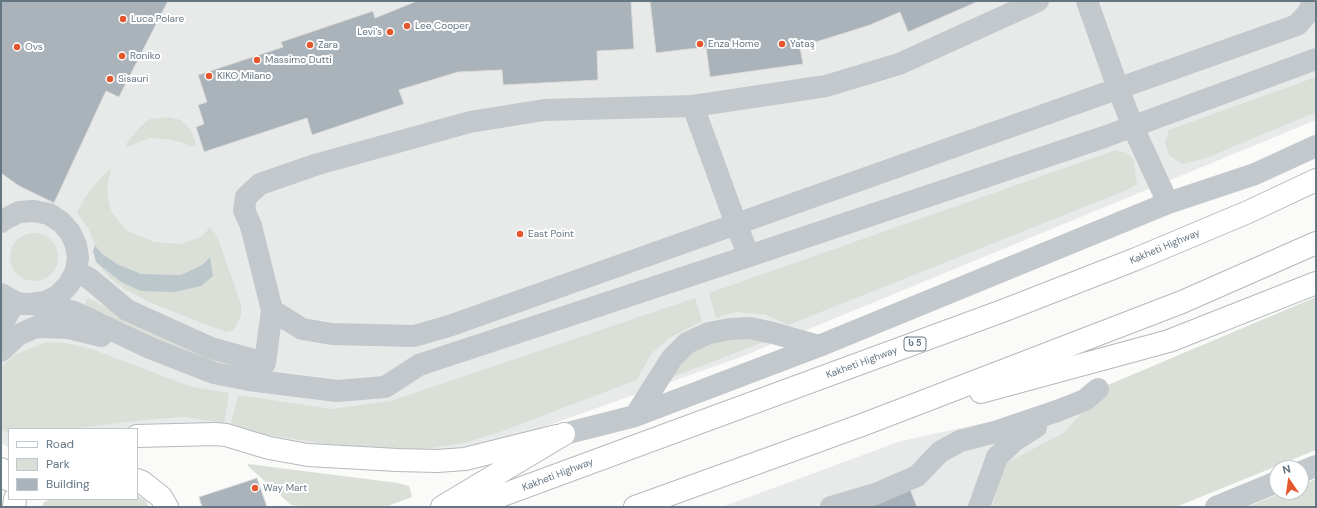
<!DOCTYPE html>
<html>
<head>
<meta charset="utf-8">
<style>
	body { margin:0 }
	#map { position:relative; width:1317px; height:508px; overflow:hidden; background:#fafaf8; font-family:"DM Sans",sans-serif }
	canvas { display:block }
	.frame { position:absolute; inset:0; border:2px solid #657683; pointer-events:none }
	.legend { position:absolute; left:8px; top:428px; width:130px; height:72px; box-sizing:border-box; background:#fff; border:1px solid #c1c8cd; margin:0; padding:5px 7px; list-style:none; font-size:12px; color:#657683 }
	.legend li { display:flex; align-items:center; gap:8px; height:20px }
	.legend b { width:20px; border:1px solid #c1c8cd }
	.north { position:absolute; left:1269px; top:460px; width:40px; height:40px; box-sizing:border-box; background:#fff; border:1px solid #c1c8cd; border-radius:50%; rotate:347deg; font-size:11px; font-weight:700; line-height:16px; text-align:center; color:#657683 }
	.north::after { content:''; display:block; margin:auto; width:14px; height:18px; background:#e4572e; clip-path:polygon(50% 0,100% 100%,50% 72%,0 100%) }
</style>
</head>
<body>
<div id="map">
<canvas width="1317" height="508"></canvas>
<div class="frame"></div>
<ul class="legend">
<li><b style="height:5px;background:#fff"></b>Road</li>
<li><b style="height:11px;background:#dadfd7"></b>Park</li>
<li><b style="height:11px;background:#aab3b9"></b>Building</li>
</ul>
<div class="north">N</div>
</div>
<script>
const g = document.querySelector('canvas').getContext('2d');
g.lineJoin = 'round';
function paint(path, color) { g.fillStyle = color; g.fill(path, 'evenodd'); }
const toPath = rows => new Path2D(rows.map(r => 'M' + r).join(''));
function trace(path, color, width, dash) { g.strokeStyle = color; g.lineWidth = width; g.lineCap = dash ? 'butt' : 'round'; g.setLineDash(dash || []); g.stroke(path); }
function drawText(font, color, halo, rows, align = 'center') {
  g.font = font + ' "DM Sans","Noto Sans Georgian",sans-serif'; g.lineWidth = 4; g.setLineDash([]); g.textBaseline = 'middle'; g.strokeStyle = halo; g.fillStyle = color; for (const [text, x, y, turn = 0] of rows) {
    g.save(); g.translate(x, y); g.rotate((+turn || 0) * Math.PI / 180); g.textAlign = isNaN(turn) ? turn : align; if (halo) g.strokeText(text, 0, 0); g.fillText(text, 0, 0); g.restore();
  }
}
const built = toPath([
	[1,1,1316,1,1316,120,741,357,501,442,424,456,330,451,138,426,118,429,9,429,8,447,1,443],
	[1108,385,1063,433,1004,464,992,507,722,507,901,441,1035,412]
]);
const green = toPath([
	[1316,77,1316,112,1206,158,1182,164,1169,155,1165,142,1169,130],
	[168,117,181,120,191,130,196,145,191,147,181,142,165,139,149,138,128,147,126,144,138,129,150,119],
	[1116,150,1127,153,1134,161,1137,184,1129,189,788,325,766,315,736,312,716,318,709,293],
	[111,168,107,188,109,203,112,213,127,231,154,242,181,244,203,236,210,227,217,236,241,304,241,315,237,324,233,330,226,332,218,329,151,303,125,289,109,277,96,262,121,282,213,276,210,257,202,265,181,275,141,274,117,264,101,253,95,245,88,228,77,213,84,199,98,181],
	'10 257a24 24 0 1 1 48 0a24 24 0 1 1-48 0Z',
	[1316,297,1316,450,1176,507,992,507,1004,464,1063,433,1108,385],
	[88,298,189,350,232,362,231,366,188,355,83,308],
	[695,298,702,321,671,337,652,353,636,380,500,432,464,443,417,450,328,444,268,435,231,424,238,395,332,409,391,401],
	[727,335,769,340,670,378,683,359,697,346],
	[46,342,66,343,89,348,192,387,229,393,224,423,185,417,144,420,71,429,9,429,9,434,1,429,1,369,5,363,16,354],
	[248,464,398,483,409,486,412,497,385,507,308,507,291,505,248,466],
	[1316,479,1316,507,1246,507,1284,492,1301,492,1301,485],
	[137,495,146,501,149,507,42,507,44,502,51,499,137,499]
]);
const water = toPath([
	[95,245,101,253,117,264,141,274,181,275,202,265,210,257,213,276,201,286,174,292,141,291,121,282,96,262,93,251]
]);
const building = toPath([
	[1,1,168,1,119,97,106,91,54,203,19,186,1,173,1,1],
	[417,1,631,1,634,49,597,51,598,80,503,85,502,70,458,72,399,90,404,104,312,135,307,118,204,152,196,127,204,124,198,105,207,102,198,75,283,47,281,42,373,11,375,18,417,1],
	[650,1,979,1,908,32,900,12,870,25,800,47,803,64,710,77,706,47,656,53,650,1],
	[257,478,267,507,202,507,199,497,257,478],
	[910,489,917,507,864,507,910,489]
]);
const minor = toPath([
	[1087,1,1118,88,1133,127,1168,203],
	[693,106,736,224,749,256],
	[1,222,5,219,19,212,34,211,49,214,61,222,70,232,76,245,78,258,76,271,69,284,59,295,45,302,31,304,23,304,15,302,1,294],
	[76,271,90,279,127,310,211,348,265,363],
	[31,304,67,310,74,312,150,348,214,373,249,380,337,391,385,387,419,365,749,256,1104,137,1316,59],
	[272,310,302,329,332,334,414,336,449,326,1297,25,1308,13,1313,1],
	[1,326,15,302],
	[1,351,18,335,36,327,69,328,101,336],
	[249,380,265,363,272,310,251,226,244,210,246,197,260,184,318,164,470,122,544,110,693,106,826,86,899,64,1038,1],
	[635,416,672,358,687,343,709,333,730,329,750,328,773,333,819,346],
	[564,434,635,416,819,346,1168,203,1255,174,1316,146],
	[1301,472,1316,466],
	[831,507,878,493,917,476,940,452,960,441,995,432,1057,411,1085,400,1098,389],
	[979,507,997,457,1014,441,1036,427],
	[1216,507,1277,482]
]);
const major = toPath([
	[137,436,215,434,226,435,269,448,308,455,397,460,437,461,465,459,557,436],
	[1,469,9,480],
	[137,480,142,482,161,497,167,507],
	[14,507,15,499]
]);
const highway = toPath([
	[981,392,1169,341,1316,283],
	[442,507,564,434],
	[470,507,1005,310,1136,259,1248,212,1316,180],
	[635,507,862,425,1182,302,1316,243]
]);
const markers = [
	[123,19,4,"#e4572e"],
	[407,26,4,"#e4572e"],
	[390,32,4,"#e4572e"],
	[700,44,4,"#e4572e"],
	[782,44,4,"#e4572e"],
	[310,45,4,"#e4572e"],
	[17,47,4,"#e4572e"],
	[122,56,4,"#e4572e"],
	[257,60,4,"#e4572e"],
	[209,76,4,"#e4572e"],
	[110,79,4,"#e4572e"],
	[520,234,4,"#e4572e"],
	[255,488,4,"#e4572e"]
];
const shields = [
	[915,344,22]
];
const shieldNames = [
	["ს 5",915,344]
];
const poiNames = [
	["Luca Polare",131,19],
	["Lee Cooper",415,26],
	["Levi's",382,32,"right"],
	["Enza Home",708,44],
	["Yataş",790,44],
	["Zara",318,45],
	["Ovs",25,47],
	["Roniko",130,56],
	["Massimo Dutti",265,60],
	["KIKO Milano",217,76],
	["Sisauri",118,79],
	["East Point",528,234],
	["Way Mart",263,488]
];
const streetNames = [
	["Kakheti Highway",1165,247,-23],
	["Kakheti Highway",862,363,-20],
	["Kakheti Highway",558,475,-21]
];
paint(built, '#e8e9e9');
paint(green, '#dadfd7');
paint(water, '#bbc7cb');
paint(building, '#aab3b9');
trace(building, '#dcdcda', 1);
trace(major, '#b5babe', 24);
trace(highway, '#b4b9bd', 24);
trace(minor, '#c3c8cc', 22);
trace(major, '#fff', 22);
trace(highway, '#fff', 22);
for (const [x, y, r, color] of markers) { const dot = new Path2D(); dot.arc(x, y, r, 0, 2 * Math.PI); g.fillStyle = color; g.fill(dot); trace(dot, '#fff', 1.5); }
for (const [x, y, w] of shields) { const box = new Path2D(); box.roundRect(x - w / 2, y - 7, w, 14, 3); g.fillStyle = '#fff'; g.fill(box); trace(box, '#657683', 1); }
drawText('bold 9px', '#657683', null, shieldNames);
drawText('10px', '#657683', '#fff', poiNames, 'left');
drawText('10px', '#657683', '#fff', streetNames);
</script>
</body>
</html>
